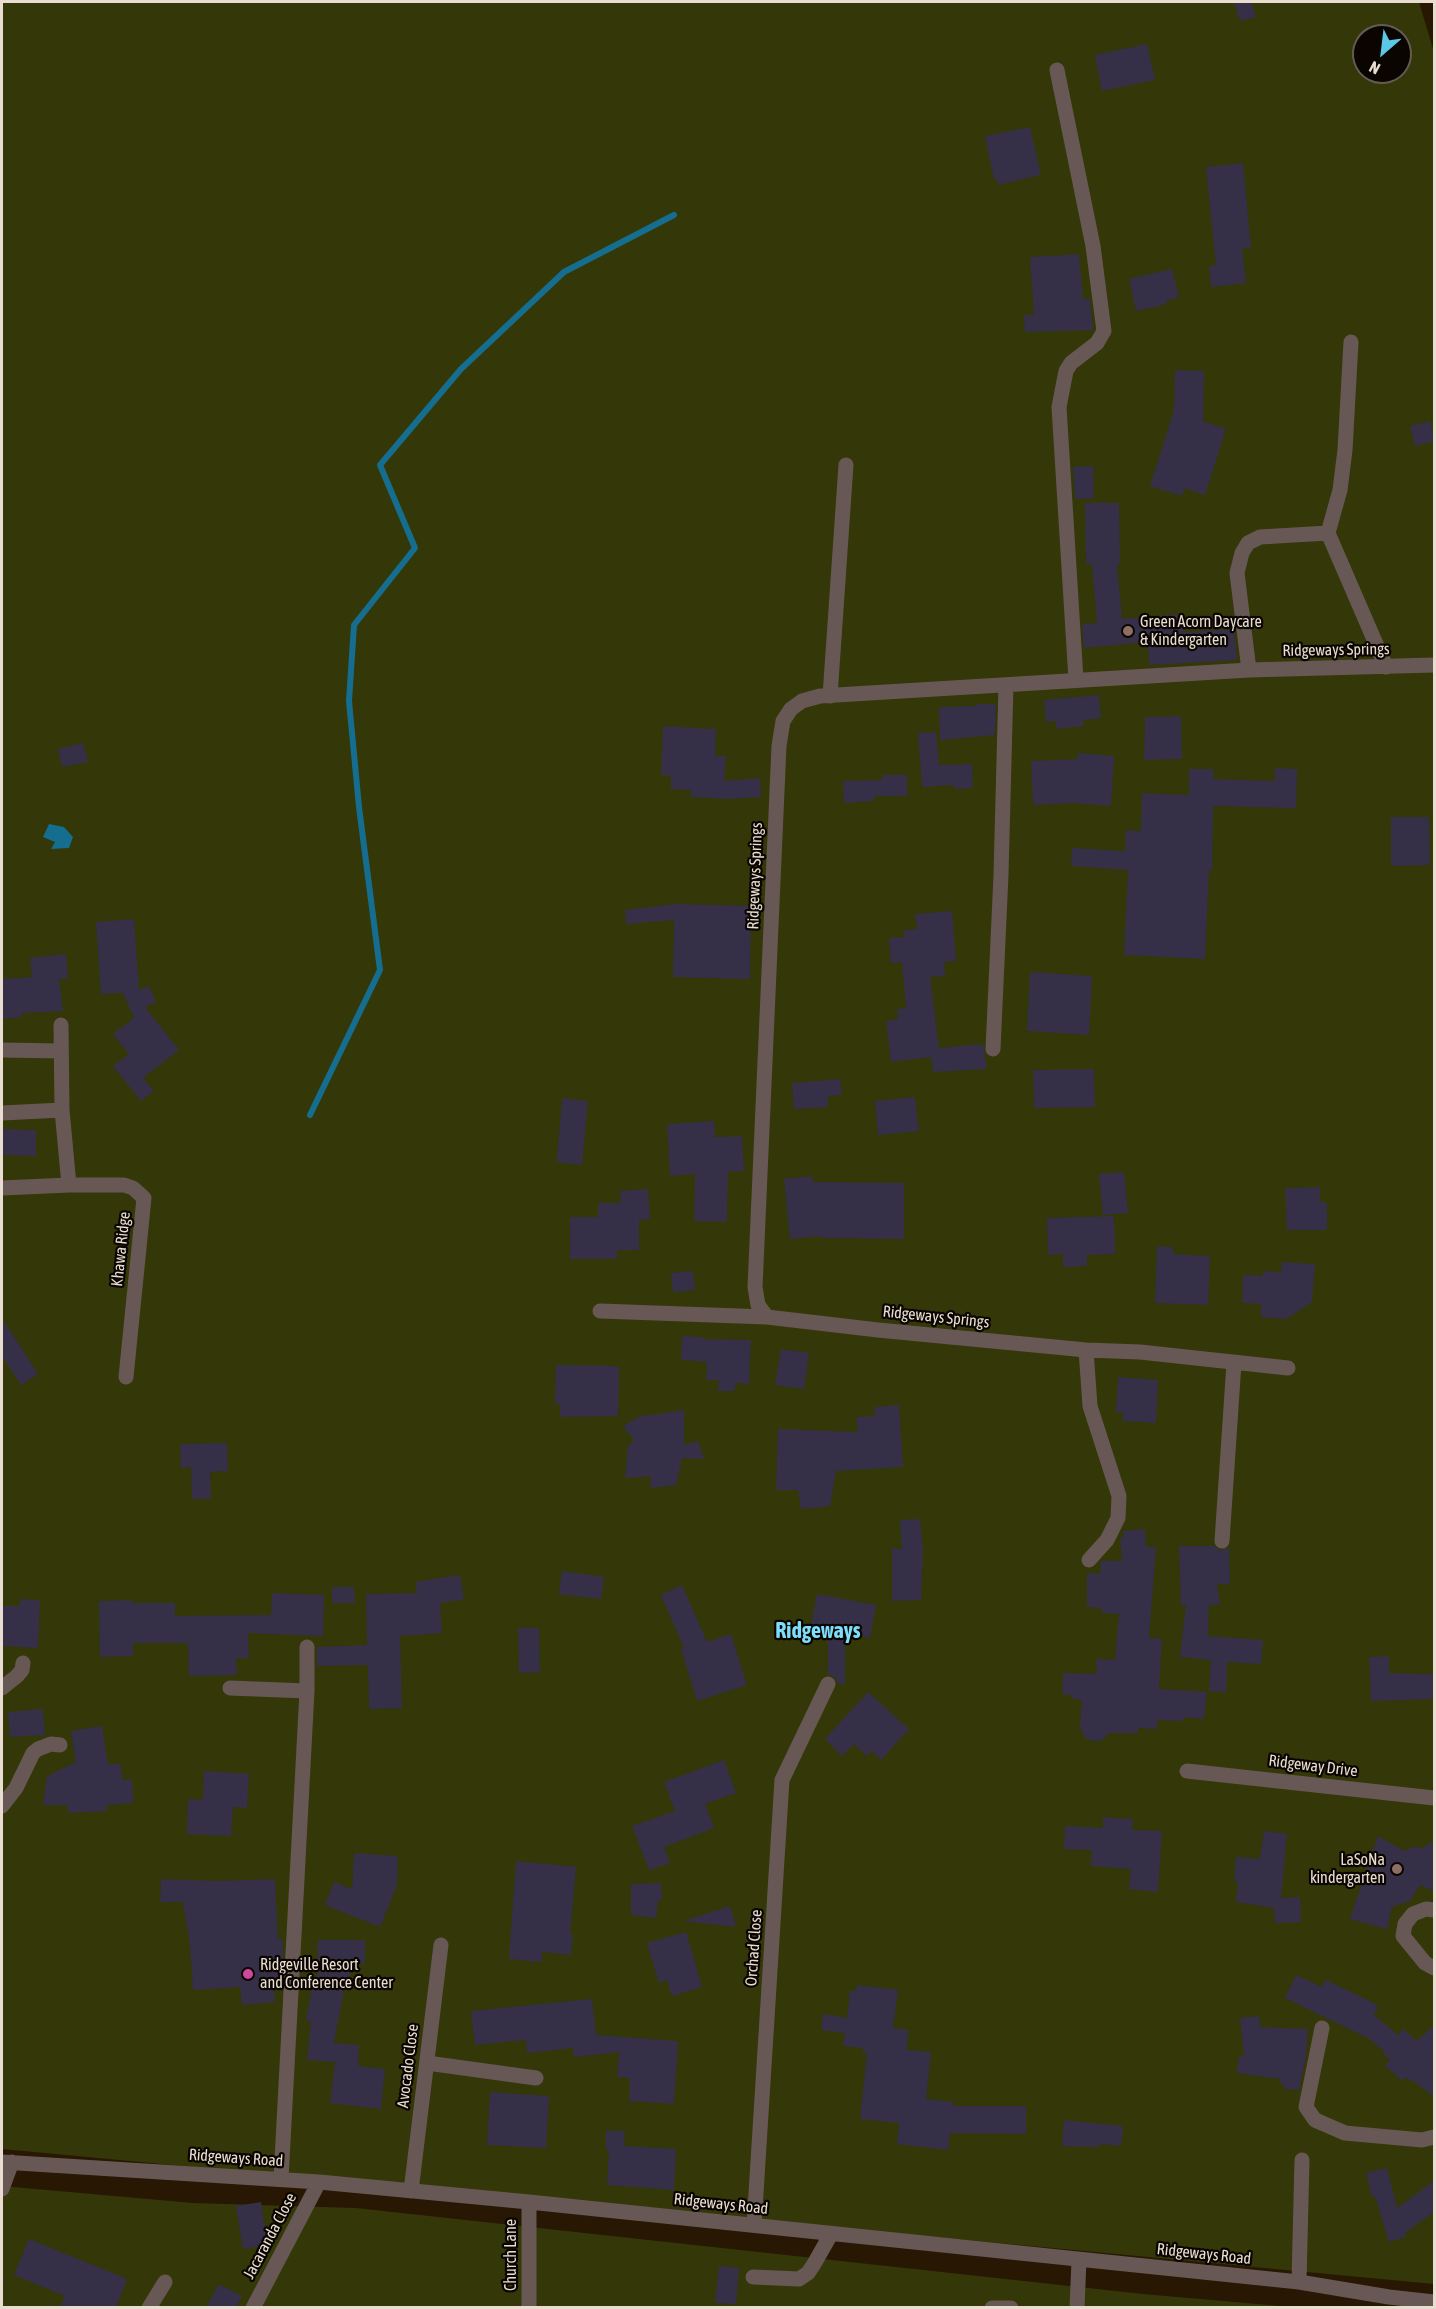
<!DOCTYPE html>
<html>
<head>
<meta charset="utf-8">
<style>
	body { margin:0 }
	#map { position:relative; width:1436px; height:2309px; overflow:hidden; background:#271703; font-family:"Asap Condensed",sans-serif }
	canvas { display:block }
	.frame { position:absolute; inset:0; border:3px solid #e8ddd0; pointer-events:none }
	.north { position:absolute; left:1352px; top:24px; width:60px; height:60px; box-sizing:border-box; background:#0a0501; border:2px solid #635b54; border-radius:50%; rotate:208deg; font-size:16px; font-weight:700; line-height:24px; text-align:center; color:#e8ddd0 }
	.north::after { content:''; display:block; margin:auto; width:21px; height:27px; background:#5ac8e6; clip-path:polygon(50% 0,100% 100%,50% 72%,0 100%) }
</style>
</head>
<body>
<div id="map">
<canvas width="1436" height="2309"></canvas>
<div class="frame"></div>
<div class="north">N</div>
</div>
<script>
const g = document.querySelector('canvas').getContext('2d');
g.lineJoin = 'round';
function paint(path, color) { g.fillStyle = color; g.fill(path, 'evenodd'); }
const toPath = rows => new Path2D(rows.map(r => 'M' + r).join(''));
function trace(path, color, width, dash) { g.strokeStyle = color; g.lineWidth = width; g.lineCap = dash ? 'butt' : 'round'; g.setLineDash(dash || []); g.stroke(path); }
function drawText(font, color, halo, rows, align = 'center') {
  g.font = font + ' "Asap Condensed",sans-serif'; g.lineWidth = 4.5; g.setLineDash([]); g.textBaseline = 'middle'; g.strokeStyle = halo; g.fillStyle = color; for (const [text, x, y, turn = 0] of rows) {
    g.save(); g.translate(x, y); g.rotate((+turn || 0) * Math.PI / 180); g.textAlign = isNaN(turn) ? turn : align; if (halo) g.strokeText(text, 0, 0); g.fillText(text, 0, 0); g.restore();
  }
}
const green = toPath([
	[2,2,1419,2,1434,52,1434,2284,2,2149],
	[1364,36,1400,36,1400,72,1364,72],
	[2,2186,193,2203,356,2208,1143,2294,1292,2307,2,2307]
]);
const water = toPath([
	[49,824,64,827,73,837,69,848,51,849,55,842,43,837]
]);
const stream = toPath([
	[310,1115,380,970,359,807,349,701,354,625,415,548,380,465,461,369,564,272,674,215]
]);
const building = toPath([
	[1234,2,1251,2,1256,17,1240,21],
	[1147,44,1155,80,1102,91,1095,55],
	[1030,127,1041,175,998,185,997,179,994,180,985,136],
	[1243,163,1251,248,1242,248,1246,283,1211,287,1209,266,1216,265,1206,167],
	[1079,254,1083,299,1090,299,1093,330,1025,332,1024,315,1034,315,1030,257],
	[1172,269,1179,297,1166,301,1167,304,1136,311,1129,279],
	[1175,370,1204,371,1203,421,1226,429,1205,495,1184,488,1182,496,1150,486,1174,410],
	[1430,421,1434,441,1415,446,1410,426],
	[1093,466,1094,498,1075,499,1073,467],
	[1085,503,1119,503,1120,564,1117,564,1122,619,1182,614,1183,632,1234,629,1237,660,1149,665,1148,642,1084,648,1082,624,1097,623,1092,564,1086,564],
	[1099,695,1101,718,1083,720,1084,726,1056,729,1056,721,1046,722,1044,700],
	[976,704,996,704,995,735,940,740,939,707,976,706],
	[1181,716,1182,759,1144,760,1145,717],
	[663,726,716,729,715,756,726,756,724,781,760,778,761,797,728,799,691,797,691,790,671,789,671,776,661,775],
	[936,732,939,765,972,764,973,788,954,789,954,785,922,787,918,733],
	[83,743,88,762,62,767,58,749],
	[1078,753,1114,756,1111,806,1074,803,1033,805,1031,761,1078,759],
	[1275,768,1297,769,1296,808,1213,806,1212,870,1209,870,1205,959,1124,955,1128,870,1071,866,1072,848,1125,851,1126,830,1141,831,1142,793,1189,795,1189,769,1213,769,1213,779,1275,781],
	[882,775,907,775,907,796,874,796,874,801,844,803,843,781,882,780],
	[1391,817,1429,817,1430,865,1391,866],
	[674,904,751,906,750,979,673,977,674,920,626,924,625,910],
	[952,911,956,961,944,962,945,976,930,977,939,1048,983,1044,987,1069,933,1072,931,1057,891,1062,886,1021,898,1019,897,1009,906,1008,902,962,891,963,889,938,904,937,904,930,917,929,915,914],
	[134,919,139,990,149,986,156,1002,145,1007,179,1050,143,1078,154,1091,141,1101,113,1066,129,1054,113,1034,134,1018,123,993,101,994,96,922],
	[66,954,68,978,59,979,63,1011,22,1013,22,1017,2,1019,2,979,32,977,30,958],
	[1030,972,1092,976,1089,1035,1027,1031],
	[1094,1069,1095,1107,1034,1108,1033,1070],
	[840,1079,842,1095,828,1096,828,1107,794,1109,792,1083],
	[915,1097,919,1131,878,1135,875,1101],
	[562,1098,588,1101,582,1165,557,1162],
	[714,1121,715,1137,742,1136,744,1171,728,1172,727,1222,694,1221,695,1174,670,1176,667,1124],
	[2,1129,36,1130,36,1156,2,1155],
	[1124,1172,1128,1213,1103,1215,1099,1174],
	[812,1176,813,1182,904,1183,904,1239,821,1238,821,1236,790,1239,784,1179],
	[1320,1187,1320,1202,1327,1202,1327,1230,1287,1230,1285,1188],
	[648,1189,650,1219,639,1220,639,1250,617,1250,617,1259,570,1259,570,1217,598,1217,598,1203,621,1203,620,1191],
	[1114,1216,1115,1254,1087,1255,1087,1266,1063,1267,1063,1254,1048,1255,1047,1218],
	[1157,1246,1173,1247,1173,1254,1210,1256,1208,1305,1155,1303],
	[1282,1262,1315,1264,1312,1302,1286,1319,1261,1317,1261,1304,1242,1303,1243,1275,1263,1276,1263,1271,1281,1272],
	[693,1271,695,1290,673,1292,671,1273],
	[2,1318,38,1374,21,1385,2,1356],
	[682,1336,703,1337,703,1339,751,1340,749,1384,735,1383,735,1391,718,1391,719,1380,706,1380,707,1362,681,1360],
	[781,1349,809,1353,804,1389,775,1385],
	[556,1365,619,1366,618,1416,560,1417,560,1404,555,1404],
	[1118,1377,1158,1380,1156,1423,1122,1421,1123,1412,1116,1412],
	[899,1405,903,1467,836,1471,830,1506,801,1509,798,1490,776,1490,778,1429,858,1432,856,1417,875,1416,874,1407],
	[684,1410,684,1445,698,1441,704,1459,682,1458,676,1485,651,1488,650,1476,625,1478,628,1446,634,1440,623,1426,644,1414,645,1416],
	[227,1443,228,1471,210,1472,211,1499,192,1499,191,1467,181,1468,180,1444],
	[920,1519,923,1550,921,1600,892,1601,892,1548,902,1549,900,1520],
	[1145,1529,1146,1547,1156,1547,1149,1638,1162,1639,1159,1689,1207,1692,1204,1719,1184,1717,1184,1721,1157,1720,1157,1729,1138,1728,1138,1733,1109,1733,1101,1741,1088,1740,1082,1733,1080,1725,1082,1700,1072,1699,1071,1695,1062,1694,1063,1673,1097,1674,1096,1659,1115,1660,1119,1614,1102,1613,1102,1608,1087,1607,1087,1573,1100,1574,1101,1561,1122,1561,1120,1538,1124,1537,1123,1531],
	[1179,1546,1214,1546,1222,1551,1229,1547,1230,1584,1217,1584,1220,1604,1209,1605,1208,1636,1263,1640,1261,1664,1227,1662,1226,1692,1209,1691,1211,1660,1180,1657,1186,1605,1181,1606],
	[562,1571,604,1577,601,1599,559,1594],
	[460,1575,464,1599,440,1603,442,1633,400,1636,402,1708,369,1709,368,1665,317,1666,317,1647,367,1645,366,1594,417,1593,415,1582],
	[682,1585,707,1642,731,1634,747,1685,697,1701,681,1649,684,1648,661,1595],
	[332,1587,354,1587,355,1603,332,1603],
	[272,1593,324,1595,323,1636,248,1633,249,1658,236,1658,237,1675,189,1676,188,1643,133,1643,133,1656,100,1657,99,1601,131,1600,131,1603,175,1603,175,1616,271,1615],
	[817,1594,876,1605,870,1638,845,1633,845,1684,838,1684,836,1678,828,1674,828,1630,811,1626],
	[20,1599,40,1600,38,1648,2,1646,2,1606,20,1606],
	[518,1628,539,1628,540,1672,519,1673],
	[1389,1656,1389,1673,1434,1674,1434,1699,1371,1701,1369,1657],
	[868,1692,909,1729,881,1760,872,1751,867,1756,854,1744,842,1756,825,1739],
	[43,1709,45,1735,10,1737,8,1712],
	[102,1726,108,1764,121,1764,122,1780,132,1779,133,1803,107,1805,107,1811,68,1813,68,1805,43,1805,47,1776,76,1762,71,1731],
	[724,1760,736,1793,705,1804,714,1828,664,1847,670,1863,649,1870,632,1826,675,1811,664,1782],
	[204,1771,249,1774,247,1808,233,1807,231,1836,187,1834,188,1799,203,1800],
	[1103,1817,1133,1819,1132,1830,1162,1831,1158,1892,1129,1889,1131,1869,1091,1866,1092,1850,1064,1849,1065,1826,1103,1828],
	[1264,1831,1287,1834,1281,1898,1300,1897,1301,1922,1275,1923,1274,1908,1236,1902,1238,1881,1234,1881,1236,1857,1260,1859],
	[1378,1836,1405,1851,1414,1846,1421,1849,1434,1841,1434,1891,1420,1885,1410,1901,1392,1907,1387,1929,1350,1919],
	[354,1853,398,1856,397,1885,380,1927,325,1905,334,1882,352,1889],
	[516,1861,576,1867,570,1934,573,1934,571,1955,542,1952,542,1962,509,1959],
	[161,1879,220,1881,275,1879,278,1939,282,1939,283,1951,282,1982,273,1983,275,2002,242,2005,240,1987,193,1990,190,1945,183,1902,160,1902],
	[661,1883,662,1900,658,1900,656,1918,631,1915,631,1884],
	[730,1906,736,1927,683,1921],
	[686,1932,702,1987,672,1996,667,1980,659,1983,647,1943],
	[318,1940,365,1940,365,1964,350,1964,350,1984,345,1984,334,2043,359,2045,358,2066,385,2069,381,2109,330,2103,335,2062,307,2060,311,2021,306,2020,313,1984,317,1984],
	[1296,1975,1322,1987,1326,1980,1378,2005,1374,2015,1398,2035,1403,2029,1417,2041,1434,2025,1434,2097,1414,2081,1413,2082,1406,2077,1403,2081,1385,2066,1390,2059,1383,2054,1385,2052,1368,2038,1285,1998],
	[857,1985,898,1990,893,2028,909,2030,906,2050,931,2052,926,2099,954,2102,953,2106,1026,2106,1026,2134,950,2133,948,2150,897,2144,899,2123,860,2119,867,2053,863,2052,863,2048,843,2046,845,2033,821,2030,823,2014,847,2018,850,1990,856,1991],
	[592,1999,596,2035,678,2041,674,2104,629,2101,630,2078,617,2077,619,2052,574,2057,573,2048,527,2053,526,2040,475,2045,471,2011],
	[1259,2016,1260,2027,1308,2029,1306,2056,1299,2090,1284,2089,1284,2084,1280,2084,1281,2079,1237,2073,1239,2056,1244,2057,1240,2018],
	[490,2092,549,2096,546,2148,487,2145],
	[1064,2120,1123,2126,1121,2146,1100,2144,1100,2147,1062,2146],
	[606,2131,625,2131,624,2146,676,2149,674,2190,607,2185,609,2150,606,2150],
	[1387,2168,1397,2208,1434,2181,1434,2212,1405,2233,1406,2237,1389,2242,1375,2196,1372,2197,1366,2173],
	[261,2202,267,2245,243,2249,236,2206],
	[29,2239,127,2279,116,2307,60,2307,65,2296,14,2275],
	[719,2266,739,2268,736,2304,715,2303],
	[219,2284,242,2296,236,2307,206,2307]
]);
const minor = toPath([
	[1057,70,1093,246,1104,331,1097,343,1071,363,1066,371,1059,407,1076,680],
	[1351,342,1345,450,1340,490,1328,533,1386,667],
	[1249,670,1237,573,1242,553,1248,543,1260,537,1328,533],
	[830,696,846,465],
	[61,1025,62,1110,69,1185],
	[993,1049,1001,875,1006,685],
	[2,1050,61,1051],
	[2,1113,62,1110],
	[2,1188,69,1185,124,1185,133,1188,144,1198,126,1377],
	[600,1311,767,1317,878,1330,1086,1350,1140,1352,1288,1368],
	[767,1317,758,1305,755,1287,779,746,783,721,791,709,802,701,820,696,1249,670,1434,665],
	[1086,1350,1090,1406,1119,1496,1118,1518,1107,1540,1089,1560],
	[1222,1541,1234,1363],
	[2,1688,17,1676,22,1670,23,1663],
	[230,1688,307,1691],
	[1187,1771,1434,1798],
	[2,1806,16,1788,33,1753,38,1749,51,1744,60,1745],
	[1434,1910,1426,1909,1413,1914,1405,1924,1403,1936,1425,1963,1434,1968],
	[1322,2028,1306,2107,1315,2120,1345,2133,1422,2140,1434,2137],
	[427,2063,536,2078],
	[2,2162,319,2182,529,2202,1299,2282,1389,2297,1434,2302],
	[281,2179,307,1691,307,1647],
	[2,2189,12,2162],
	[411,2191,441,1945],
	[754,2225,782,1780,828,1684],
	[753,2277,799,2279,808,2273,814,2264,831,2234],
	[1299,2282,1302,2160],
	[149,2308,165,2282],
	[253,2308,319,2182],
	[529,2308,529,2202],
	[992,2308,1011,2308],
	[1077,2308,1079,2260]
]);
const markers = [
	[1128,631,6,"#8d6e63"],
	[1397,1869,6,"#8d6e63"],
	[248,1974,6,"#d1479c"]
];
const poiNames = [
	["Green Acorn Daycare",1140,622],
	["& Kindergarten",1140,640],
	["LaSoNa",1385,1860,"right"],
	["kindergarten",1385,1878,"right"],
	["Ridgeville Resort",260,1965],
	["and Conference Center",260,1983]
];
const streetNames = [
	["Ridgeways Springs",1336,650,-1],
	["Ridgeways Springs",755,876,-88],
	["Khawa Ridge",121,1249,-84],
	["Ridgeways Springs",936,1317,6],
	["Ridgeway Drive",1313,1766,7],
	["Orchad Close",754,1948,-86],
	["Avocado Close",408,2066,-83],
	["Ridgeways Road",236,2158,4],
	["Ridgeways Road",721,2204,6],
	["Jacaranda Close",270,2236,-62],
	["Ridgeways Road",1204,2254,6],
	["Church Lane",511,2255,-90]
];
const districtNames = [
	["Ridgeways",818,1631]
];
paint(green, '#343707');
paint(water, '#156e8f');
trace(stream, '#156e8f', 6);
paint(building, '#353048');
trace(minor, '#675856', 15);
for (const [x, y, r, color] of markers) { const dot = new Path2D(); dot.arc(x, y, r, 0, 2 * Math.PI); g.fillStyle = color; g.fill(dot); trace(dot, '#0a0501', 2); }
drawText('16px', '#e8ddd0', '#0a0501', poiNames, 'left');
drawText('16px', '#e8ddd0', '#0a0501', streetNames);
drawText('bold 22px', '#7cdefa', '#0a0501', districtNames);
</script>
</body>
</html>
